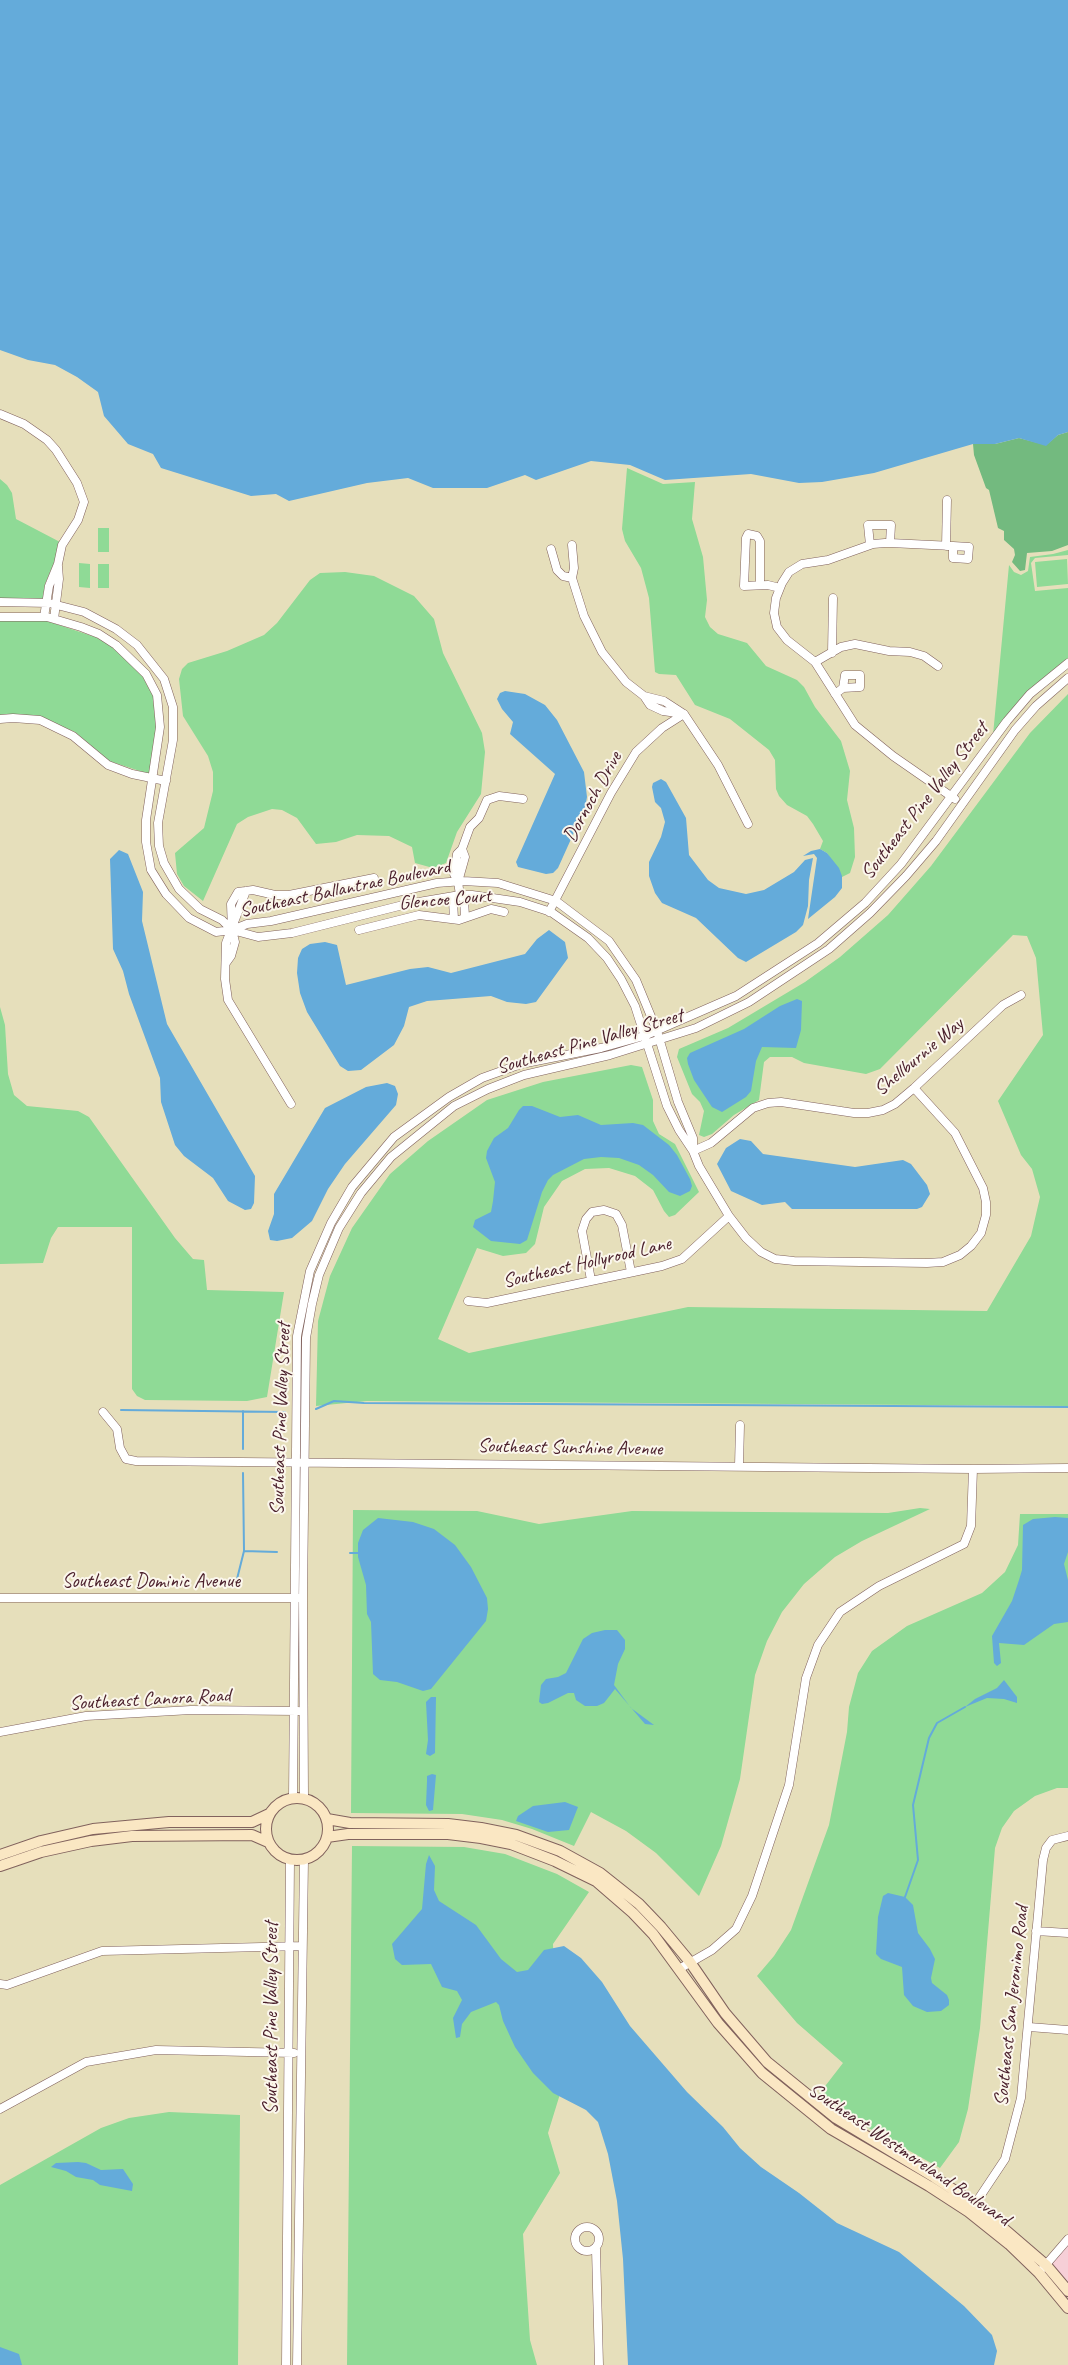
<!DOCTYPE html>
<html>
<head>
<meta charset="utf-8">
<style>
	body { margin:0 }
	canvas { display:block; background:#e6dfbb }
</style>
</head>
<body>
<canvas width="1068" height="2365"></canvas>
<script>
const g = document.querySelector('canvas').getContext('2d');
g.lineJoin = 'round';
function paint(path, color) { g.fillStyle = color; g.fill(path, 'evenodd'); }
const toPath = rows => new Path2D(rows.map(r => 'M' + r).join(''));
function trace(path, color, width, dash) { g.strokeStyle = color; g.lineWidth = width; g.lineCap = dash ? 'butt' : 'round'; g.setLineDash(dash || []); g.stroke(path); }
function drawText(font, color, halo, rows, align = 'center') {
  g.font = font + ' Caveat,sans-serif'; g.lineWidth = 4; g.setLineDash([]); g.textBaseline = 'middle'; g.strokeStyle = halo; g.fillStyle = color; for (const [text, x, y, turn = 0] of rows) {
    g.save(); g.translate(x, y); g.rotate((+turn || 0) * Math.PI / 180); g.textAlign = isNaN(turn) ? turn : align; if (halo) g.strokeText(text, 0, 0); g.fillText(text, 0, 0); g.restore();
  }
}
const built = toPath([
	[1068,2245,1068,2286,1051,2265]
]);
const green = toPath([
	[627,468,663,484,695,482,692,519,703,557,707,600,705,617,710,627,718,634,747,643,766,666,797,680,804,687,815,707,841,741,850,771,847,800,854,828,855,857,850,873,842,877,827,853,820,849,823,841,813,824,807,816,787,805,779,796,776,789,775,760,769,750,730,719,695,705,676,675,659,674,655,672,649,598,641,568,625,541,622,529],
	[0,479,7,485,12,493,16,519,60,542,54,563,45,584,43,599,0,598],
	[98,528,109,528,109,552,98,552],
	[1068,550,1068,555,1035,558,1031,563,1035,591,1068,588,1068,658,1028,691,993,735,1009,565,1014,572,1021,575,1028,571,1030,557,1053,554],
	[1067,559,1068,584,1037,587,1035,562],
	[79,563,90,564,90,588,79,587],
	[98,564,109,564,109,588,98,588],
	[345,572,374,576,414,596,434,619,443,653,482,733,485,752,481,794,457,832,446,863,433,868,415,863,412,847,389,836,357,835,336,842,316,844,297,818,282,810,272,809,248,817,237,824,203,901,184,886,177,874,175,853,204,828,213,791,213,772,208,756,183,716,179,679,182,669,188,663,227,651,264,635,277,623,310,580,320,573],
	[15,620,47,621,98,638,114,648,143,677,153,696,156,727,149,774,109,761,75,732,40,717,13,714,0,715,0,621],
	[1068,694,1068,1406,367,1401,316,1406,318,1321,330,1276,352,1228,390,1174,428,1141,487,1100,543,1082,631,1065,642,1067,653,1100,653,1121,659,1134,675,1144,699,1192,675,1215,669,1217,664,1211,653,1190,635,1176,609,1168,585,1169,562,1181,544,1207,535,1244,526,1253,503,1256,477,1248,438,1339,469,1353,688,1307,987,1311,1031,1236,1040,1197,1032,1169,1021,1155,998,1101,1043,1035,1036,958,1027,936,1013,935,880,1069,866,1074,804,1063,792,1057,770,1057,764,1062,759,1100,734,1115,712,1134,704,1137,699,1135,704,1111,700,1102,692,1094,677,1057,679,1049,728,1028,805,982,840,957,888,915,931,866,1030,733],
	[0,1007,5,1025,8,1074,14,1095,27,1106,78,1111,89,1117,175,1238,193,1259,204,1260,207,1290,284,1292,267,1397,247,1401,145,1400,137,1396,132,1389,132,1227,58,1227,51,1238,43,1263,0,1264],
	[920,1508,930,1509,862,1541,835,1557,804,1584,782,1612,767,1641,755,1675,740,1779,721,1846,699,1896,656,1853,626,1831,591,1812,574,1846,532,1829,502,1820,462,1814,351,1813,353,1510,477,1511,539,1524,632,1511,888,1513],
	[1020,1514,1068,1514,1068,1788,1057,1788,1035,1796,1014,1811,1002,1828,995,1848,980,2028,968,2109,959,2142,940,2168,856,2121,819,2094,843,2063,797,2023,757,1976,774,1956,791,1930,829,1825,847,1732,849,1707,858,1673,872,1651,907,1626,982,1593,1005,1572,1018,1545],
	[352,1846,464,1847,505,1854,557,1874,589,1892,553,1944,560,2094,548,2133,560,2173,523,2234,530,2340,537,2365,347,2365],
	[169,2112,240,2115,238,2365,0,2365,0,2185,101,2128,129,2118]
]);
const forest = toPath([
	[1068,432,1068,545,1052,551,1027,553,1025,570,1020,571,1012,562,1015,555,1014,549,1004,540,1004,531,998,528,989,490,986,488,974,455,973,444,995,444,1019,438,1046,445,1058,435]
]);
const water = toPath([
	[0,0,1068,0,1068,432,1058,435,1046,446,1019,438,995,444,973,444,874,473,822,482,799,483,751,474,665,480,630,465,591,461,536,480,525,475,487,488,433,488,408,478,367,483,289,501,276,494,251,496,161,468,153,454,128,444,104,416,98,392,77,377,55,365,28,360,0,350],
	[505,691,525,694,545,705,557,720,584,772,587,797,585,808,558,868,553,873,546,874,518,867,516,862,555,774,510,734,513,722,502,709,497,699,500,693],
	[661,779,666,782,686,818,689,855,708,880,719,888,746,894,764,890,794,872,805,860,813,858,809,880,808,906,803,925,796,932,746,962,738,958,696,918,662,903,655,893,649,876,649,862,661,837,665,822,661,808,655,802,652,787,653,783],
	[820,849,827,853,839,868,842,876,842,888,835,897,808,919,817,858,814,854,803,856,811,851],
	[119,850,128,854,143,892,142,921,167,1024,255,1176,254,1203,251,1209,245,1210,228,1201,213,1178,184,1156,175,1145,161,1102,160,1078,129,994,123,971,113,949,110,859],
	[549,930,565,942,568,958,536,1002,526,1004,507,1002,491,996,427,1001,409,1007,404,1026,394,1045,361,1070,348,1071,340,1066,307,1012,300,993,297,973,298,958,302,949,310,944,325,942,337,945,346,985,410,969,428,967,451,973,525,954,537,939],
	[797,999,802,1001,801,1030,796,1048,762,1047,756,1061,751,1091,746,1097,722,1112,712,1107,694,1080,688,1064,687,1058,690,1053,744,1029,780,1006],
	[387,1083,395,1086,398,1094,396,1105,345,1164,328,1189,312,1221,292,1238,277,1241,270,1240,268,1231,274,1214,274,1194,325,1108,366,1087],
	[523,1106,532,1106,560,1117,578,1115,601,1125,633,1123,643,1125,669,1145,677,1155,690,1179,692,1186,690,1191,680,1196,669,1192,653,1175,639,1165,619,1158,601,1157,584,1159,553,1175,548,1180,542,1192,527,1240,520,1244,491,1241,473,1227,475,1220,491,1212,493,1201,495,1182,486,1158,487,1151,494,1138,508,1128,519,1110],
	[740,1139,751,1141,763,1154,855,1167,903,1160,911,1164,927,1185,930,1194,922,1207,917,1209,792,1209,785,1202,762,1205,731,1191,717,1164,726,1148],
	[1055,1517,1068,1518,1068,1552,1064,1564,1068,1580,1068,1622,1054,1624,1024,1645,999,1643,1001,1663,997,1666,994,1663,992,1636,1012,1601,1019,1580,1022,1570,1023,1525,1033,1519],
	[378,1518,413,1522,434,1529,455,1545,471,1567,487,1598,488,1609,486,1621,431,1689,423,1691,397,1682,380,1680,373,1674,371,1622,367,1614,366,1585,358,1557,358,1543,363,1530],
	[605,1630,617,1630,625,1640,625,1649,618,1664,614,1685,631,1708,654,1725,645,1724,615,1689,604,1703,597,1706,585,1706,576,1700,574,1693,568,1693,548,1703,542,1704,539,1702,541,1685,546,1679,558,1677,566,1673,583,1639,592,1633],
	[1004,1680,1017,1697,1017,1703,1004,1699,987,1698,965,1707,975,1699,997,1688],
	[431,1697,436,1697,435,1753,430,1756,426,1754,428,1740,426,1702],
	[432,1774,436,1775,433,1810,429,1811,426,1805,427,1781,427,1776],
	[565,1802,578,1807,569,1830,548,1832,516,1821,518,1816,533,1806],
	[429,1855,435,1866,434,1890,439,1901,476,1925,501,1959,517,1972,528,1970,544,1950,564,1946,581,1958,602,1982,630,2026,687,2092,723,2127,740,2148,761,2167,799,2193,837,2223,899,2252,964,2306,992,2335,997,2351,994,2365,628,2365,623,2259,617,2201,608,2154,598,2122,586,2110,553,2093,533,2073,515,2047,503,2021,499,2005,496,2002,471,2012,462,2024,460,2037,456,2038,453,2018,462,2000,457,1991,442,1987,431,1964,402,1965,395,1959,392,1944,422,1909,426,1864],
	[888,1893,905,1897,913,1905,918,1933,930,1949,935,1959,931,1978,932,1983,947,1995,949,2000,949,2005,941,2011,927,2012,913,2006,904,1995,902,1967,881,1959,876,1954,878,1917,883,1896],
	[78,2162,86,2163,101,2170,123,2169,133,2184,132,2191,100,2185,93,2180,76,2177,66,2171,51,2167,56,2163],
	[0,2347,19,2354,22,2365,0,2365]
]);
const stream = toPath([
	[316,1409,334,1401,364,1403,1068,1407],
	[121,1410,285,1412],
	[243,1411,243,1449],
	[244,1551,277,1552],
	[350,1553,358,1553],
	[235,1587,244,1551,243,1473],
	[905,1897,918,1860,913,1805,929,1738,937,1723,965,1707]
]);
const street = toPath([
	[0,414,24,424,47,440,56,450,77,483,84,502,78,520,62,545,58,564,49,586,44,617],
	[572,545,574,568,572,578,584,616,602,652,626,682,644,696,650,705,663,711,684,714],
	[870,545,868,525,891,525,890,543],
	[946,546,947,500],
	[953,546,953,558,968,559,969,547,953,546,890,543,885,543,873,544,828,560,802,564,789,572,782,583,776,598,774,613,777,627,787,640,815,662,855,725,893,756,955,799],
	[551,549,557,570,563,576,572,578],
	[760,585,760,541,757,536,748,534,746,538,744,586,768,585,780,588],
	[0,602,49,603,84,612,116,629,137,645,164,679,173,707,173,740,158,823,159,846,164,863,179,889,200,909,222,920,232,930,247,924,271,921,437,883,463,881,498,883,556,901,609,941,636,980,657,1031,678,1102,693,1138,693,1151],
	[0,617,47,617,81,627,99,634,116,645,146,674,157,695,160,727,146,820,146,842,151,870,166,894,189,918,216,932,232,930,258,937,292,933,407,904,460,895,472,895,520,902,551,912,588,938,607,958,621,979,635,1006,667,1106,679,1130,693,1151,699,1166,729,1216,746,1238,761,1252,775,1259,794,1261,927,1263,943,1262,960,1255,971,1246,981,1233,986,1215,986,1202,983,1188,955,1133,914,1088],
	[54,619,59,579,58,566],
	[832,653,833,598],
	[815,662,841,647,855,644,889,651,910,652,924,656,938,666],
	[835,694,843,688,860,687,860,675,845,675,843,688],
	[644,696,664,701,684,714,718,765,748,824],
	[0,719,13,718,40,720,73,736,108,765,132,774,166,781],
	[458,882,465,857,462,849],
	[246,891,226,943,225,979,228,1000,291,1104],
	[460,895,458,882,454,874,457,854,462,849,470,827,479,818,487,800,499,796,523,799],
	[460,895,464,899,465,917],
	[549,912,611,793,636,752,662,728,684,714],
	[454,919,453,901,460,895],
	[359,930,419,915,459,920,491,909,504,912],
	[226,963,231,956,235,942,232,930,231,904,238,892,253,890,275,895,289,895,374,878],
	[693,1151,711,1143,753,1108,768,1103,781,1102,854,1113,868,1113,883,1110,895,1104,914,1088,1003,1005,1021,995],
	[591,1280,582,1231,586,1219,592,1212,604,1210,616,1214,622,1225,631,1272],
	[468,1301,487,1303,662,1266,682,1259,729,1216],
	[103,1412,117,1429,120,1448,126,1459,136,1461,973,1469,1068,1468],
	[739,1466,740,1425],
	[0,1598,299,1598],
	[0,1732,86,1716,191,1710,298,1711],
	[293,1798,297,1336,310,1271,331,1223,352,1187,394,1137,449,1097,482,1078,521,1064,601,1048,644,1036,736,996,818,943,865,903,901,864,1007,721,1030,694,1068,663],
	[304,1798,303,1598,306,1338,312,1304,319,1275,339,1228,361,1193,391,1157,454,1106,488,1089,524,1075,610,1055,696,1028,749,1002,829,949,870,913,906,876,936,841,1015,730,1036,706,1068,678],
	[1036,1931,1068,1933],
	[679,1969,712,1950,736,1929,752,1896,789,1785,806,1678,818,1645,840,1612,879,1586,964,1544,971,1526,973,1469],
	[0,1984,7,1985,102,1951,302,1946],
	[1029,2027,1068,2030],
	[0,2109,86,2062,156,2050,294,2053],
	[973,2207,1005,2159,1021,2098,1043,1860,1046,1848,1052,1840,1068,1836],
	'575 2239a12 12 0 1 1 24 0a12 12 0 1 1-24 0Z',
	[596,2249,599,2365],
	[1043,2268,1068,2239],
	[286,2365,290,1859],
	[297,2365,304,1859]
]);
const secondary = toPath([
	'266 1829a31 31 0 1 1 62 0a31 31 0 1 1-62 0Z',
	[327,1819,350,1823,448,1824,481,1828,516,1835,560,1851,600,1873,639,1904,661,1927,690,1962,725,2013,767,2062,836,2118,934,2177,975,2204,1046,2265,1068,2291],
	[327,1837,348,1834,448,1834,481,1838,511,1844,555,1861,596,1881,633,1913,653,1934,718,2023,762,2073,831,2129,929,2186,969,2212,1009,2244,1039,2273,1068,2308],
	[0,1855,41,1841,93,1829,169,1822,252,1822,269,1814],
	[0,1866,41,1852,91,1841,132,1836,252,1835,268,1842]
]);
const streetNames = [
	["Dornoch Drive",593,797,-61],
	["Southeast Pine Valley Street",925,801,-52],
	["Southeast Ballantrae Boulevard",345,889,-12],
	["Glencoe Court",445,900,-5],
	["Southeast Pine Valley Street",590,1042,-16],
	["Shellburnie Way",919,1057,-40],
	["Southeast Hollyrood Lane",587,1263,-13],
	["Southeast Pine Valley Street",281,1419,-88],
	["Southeast Sunshine Avenue",570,1448,1],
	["Southeast Dominic Avenue",151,1582],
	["Southeast Canora Road",150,1700,-3],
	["Southeast San Jeronimo Road",1012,2006,-84],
	["Southeast Pine Valley Street",272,2018,-90],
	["Southeast Westmoreland Boulevard",909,2155,34]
];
paint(built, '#f6cfd7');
paint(green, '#8fda96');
paint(forest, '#73ba7f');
paint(water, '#64abda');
trace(stream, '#64abda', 2);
trace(street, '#81625d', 9);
trace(secondary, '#81625d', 12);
trace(street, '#fff', 8);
trace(secondary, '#fae7c3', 10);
drawText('20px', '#4a1f2b', '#fbf7ec', streetNames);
</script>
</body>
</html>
